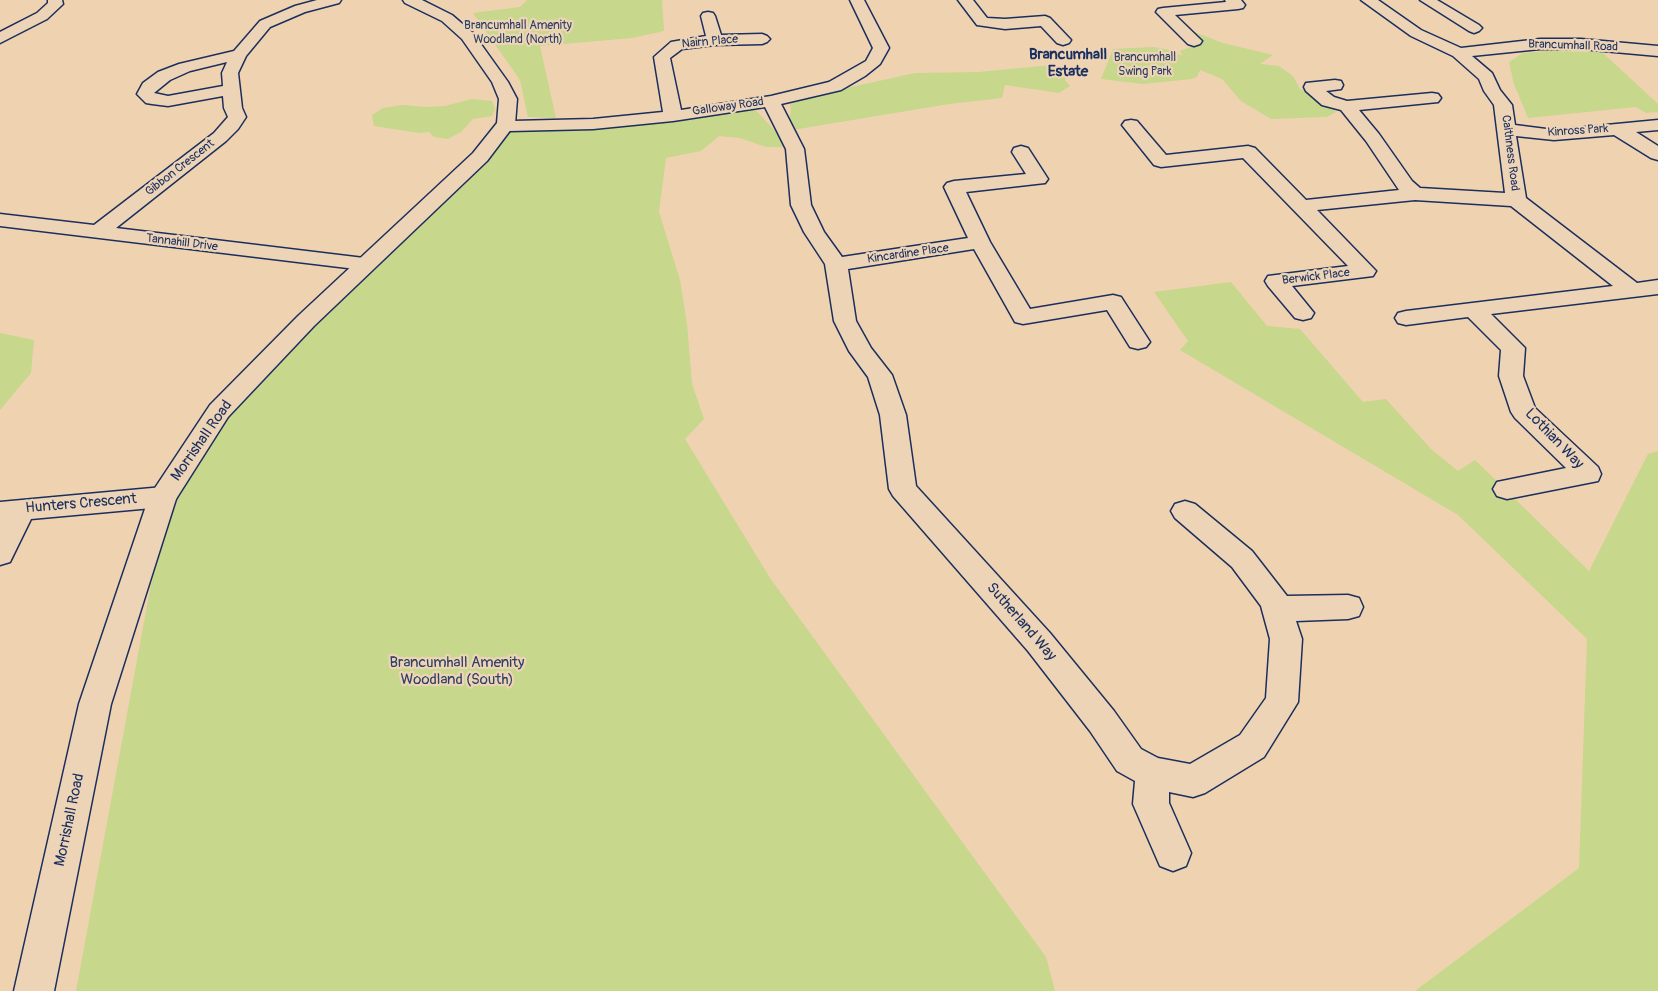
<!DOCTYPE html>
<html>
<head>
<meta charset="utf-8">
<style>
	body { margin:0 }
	canvas { display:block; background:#efd2b0 }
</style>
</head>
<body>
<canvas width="1658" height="991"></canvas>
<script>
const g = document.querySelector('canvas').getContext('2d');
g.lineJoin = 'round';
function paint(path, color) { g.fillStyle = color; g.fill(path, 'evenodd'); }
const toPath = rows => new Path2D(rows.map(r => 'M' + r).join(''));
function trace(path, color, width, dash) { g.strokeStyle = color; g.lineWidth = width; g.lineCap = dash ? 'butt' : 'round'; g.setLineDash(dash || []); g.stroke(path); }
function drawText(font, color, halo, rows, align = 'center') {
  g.font = font + ' Pangolin,sans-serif'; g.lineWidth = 4.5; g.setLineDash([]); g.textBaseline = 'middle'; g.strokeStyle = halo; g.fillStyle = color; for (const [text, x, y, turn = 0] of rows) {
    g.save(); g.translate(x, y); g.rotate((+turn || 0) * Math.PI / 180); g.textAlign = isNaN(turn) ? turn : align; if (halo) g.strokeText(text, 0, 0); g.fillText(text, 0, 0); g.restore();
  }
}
const green = toPath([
	[527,0,662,0,664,31,632,38,540,46,556,118,528,117,520,80,473,13,520,7],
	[1189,30,1223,43,1273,55,1260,64,1279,66,1293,76,1300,89,1325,96,1336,112,1327,117,1271,119,1241,101,1222,79,1200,70,1197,77,1191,79,1143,84,1101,79,1113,49,1154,47,1170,50,1183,56,1180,51,1191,47],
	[1546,51,1602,52,1658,104,1658,112,1646,113,1636,107,1528,118,1514,84,1509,62,1523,53],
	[1052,65,1068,68,1065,80,1070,86,1059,93,1005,85,1002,98,949,104,786,131,791,111,790,104,799,95,833,91,915,73,979,72],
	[472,99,492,101,495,109,492,116,473,119,461,132,448,139,434,137,429,132,419,133,374,126,372,115,383,108,402,105,427,107,445,106],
	[750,104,790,147,766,147,740,138,719,136,701,151,666,158,659,212,680,280,687,324,692,384,704,419,685,439,770,578,1046,957,1055,991,76,991,151,584,172,514,198,445,506,124,593,124],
	[1231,282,1267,326,1300,329,1363,402,1386,399,1431,449,1458,471,1475,460,1589,571,1648,454,1658,451,1658,991,1415,991,1579,868,1587,639,1458,515,1180,350,1188,341,1154,292],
	[0,333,34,340,31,373,0,410]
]);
const street = toPath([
	[48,0,62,0,63,4,47,19,0,43,0,32,37,13,48,3,48,0],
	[317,0,341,0,339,3,305,12,270,27,246,56,238,73,242,108,246,117,238,129,226,141,116,228,364,258,372,259,375,264,372,269,364,270,0,226,0,214,94,225,214,133,228,117,224,108,223,96,168,106,152,104,146,103,137,94,143,83,158,72,179,64,234,51,260,21,295,6,317,0],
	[227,62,222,73,223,86,168,96,154,93,170,80,190,71,227,62],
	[850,0,864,0,889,48,880,64,865,76,841,90,781,104,804,149,811,205,824,232,842,257,968,238,944,187,947,183,954,181,1026,174,1012,152,1014,148,1021,146,1028,148,1048,179,1045,183,966,192,990,242,1030,309,1113,295,1121,297,1150,342,1146,347,1138,349,1130,347,1107,310,1023,324,1015,322,974,249,848,269,856,321,871,348,892,375,906,415,916,486,1050,633,1114,711,1141,749,1158,758,1190,764,1240,735,1266,698,1270,639,1261,606,1232,567,1175,518,1171,511,1175,504,1185,501,1195,504,1252,551,1287,596,1348,595,1359,598,1363,607,1359,616,1348,619,1296,621,1302,639,1298,702,1264,757,1205,793,1193,797,1169,792,1169,803,1191,853,1186,866,1173,871,1160,866,1133,804,1135,781,1117,771,1090,731,1028,651,893,496,889,489,880,415,868,377,849,351,834,321,825,264,804,232,791,205,786,149,765,107,673,121,593,129,510,131,500,128,497,124,500,120,506,119,513,121,593,119,663,112,654,57,671,42,706,36,701,16,703,13,708,12,713,13,715,16,721,35,762,34,767,36,770,39,767,42,762,44,715,45,682,49,670,58,681,110,771,96,829,82,866,61,873,48,850,0],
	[958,0,973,0,987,18,1005,19,1045,16,1050,18,1071,40,1069,43,1063,45,1057,43,1041,26,1005,29,977,25,958,0],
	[1225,0,1241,0,1245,5,1243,8,1238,9,1175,15,1202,41,1200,44,1194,46,1188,44,1156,12,1158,9,1163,8,1226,2,1225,0],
	[1361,0,1378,0,1421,30,1461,48,1540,39,1581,39,1658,46,1658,56,1581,49,1540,49,1472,56,1492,73,1500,90,1512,105,1515,125,1554,130,1658,120,1658,130,1636,132,1658,146,1658,160,1651,158,1614,135,1554,140,1516,136,1526,198,1637,283,1658,280,1658,294,1491,314,1525,348,1523,376,1535,408,1598,467,1601,474,1598,481,1507,499,1497,496,1493,489,1497,482,1566,468,1515,418,1511,412,1499,376,1501,350,1468,317,1406,325,1398,323,1395,318,1398,313,1406,311,1613,286,1511,206,1415,200,1317,210,1376,271,1373,276,1365,277,1292,286,1314,313,1311,318,1303,320,1295,318,1268,286,1265,281,1268,276,1348,266,1243,158,1161,167,1154,165,1122,125,1125,121,1131,120,1137,121,1166,155,1248,146,1255,148,1306,200,1399,190,1366,141,1341,110,1322,105,1306,91,1304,87,1306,83,1335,80,1341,81,1343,85,1341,89,1326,91,1334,97,1347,101,1432,93,1438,94,1441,98,1438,102,1359,110,1379,134,1412,181,1420,188,1505,193,1494,105,1484,91,1479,79,1453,56,1411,36,1361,0],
	[1420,0,1437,0,1479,25,1482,28,1479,31,1474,33,1469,31,1420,0],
	[163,487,173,490,177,497,173,504,163,507,31,519,10,562,0,565,0,502,163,487]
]);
const secondary = toPath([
	[403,0,422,0,452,15,473,33,508,82,517,99,515,124,487,161,314,326,228,417,176,499,111,704,54,991,14,991,79,704,149,497,210,405,298,316,473,153,497,123,499,99,492,82,462,39,442,21,405,3,403,0]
]);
const farParknames = [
	["Brancumhall Amenity",518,26],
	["Woodland (North)",518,40],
	["Brancumhall",1145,58],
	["Swing Park",1145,72]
];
const farStreetnames = [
	["Nairn Place",710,42,-5],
	["Brancumhall Road",1573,46,2],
	["Galloway Road",728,107,-8],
	["Kinross Park",1578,131,-4],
	["Caithness Road",1510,153,83],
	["Gibbon Crescent",180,168,-38],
	["Tannahill Drive",182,243,7],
	["Kincardine Place",908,254,-8],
	["Berwick Place",1316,277,-7]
];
const farQuarternames = [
	["Brancumhall",1068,55],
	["Estate",1068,72]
];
const streetNames = [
	["Lothian Way",1554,439,46],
	["Morrishall Road",202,441,-55],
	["Hunters Crescent",81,504,-5],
	["Sutherland Way",1021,622,49],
	["Morrishall Road",70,820,-78]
];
const parkNames = [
	["Brancumhall Amenity",457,663],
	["Woodland (South)",457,680]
];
paint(green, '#c7d78c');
trace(street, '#1b2f5e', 3);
trace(secondary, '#1b2f5e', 3);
paint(street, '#eed4b6');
paint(secondary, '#eed4b6');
drawText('12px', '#2c4063', '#eed4b6', farParknames);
drawText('12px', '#1b2f5e', '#eed4b6', farStreetnames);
drawText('bold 15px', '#1b2f5e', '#eed4b6', farQuarternames);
drawText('15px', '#1b2f5e', '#eed4b6', streetNames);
drawText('15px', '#2c4063', '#eed4b6', parkNames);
</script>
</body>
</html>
